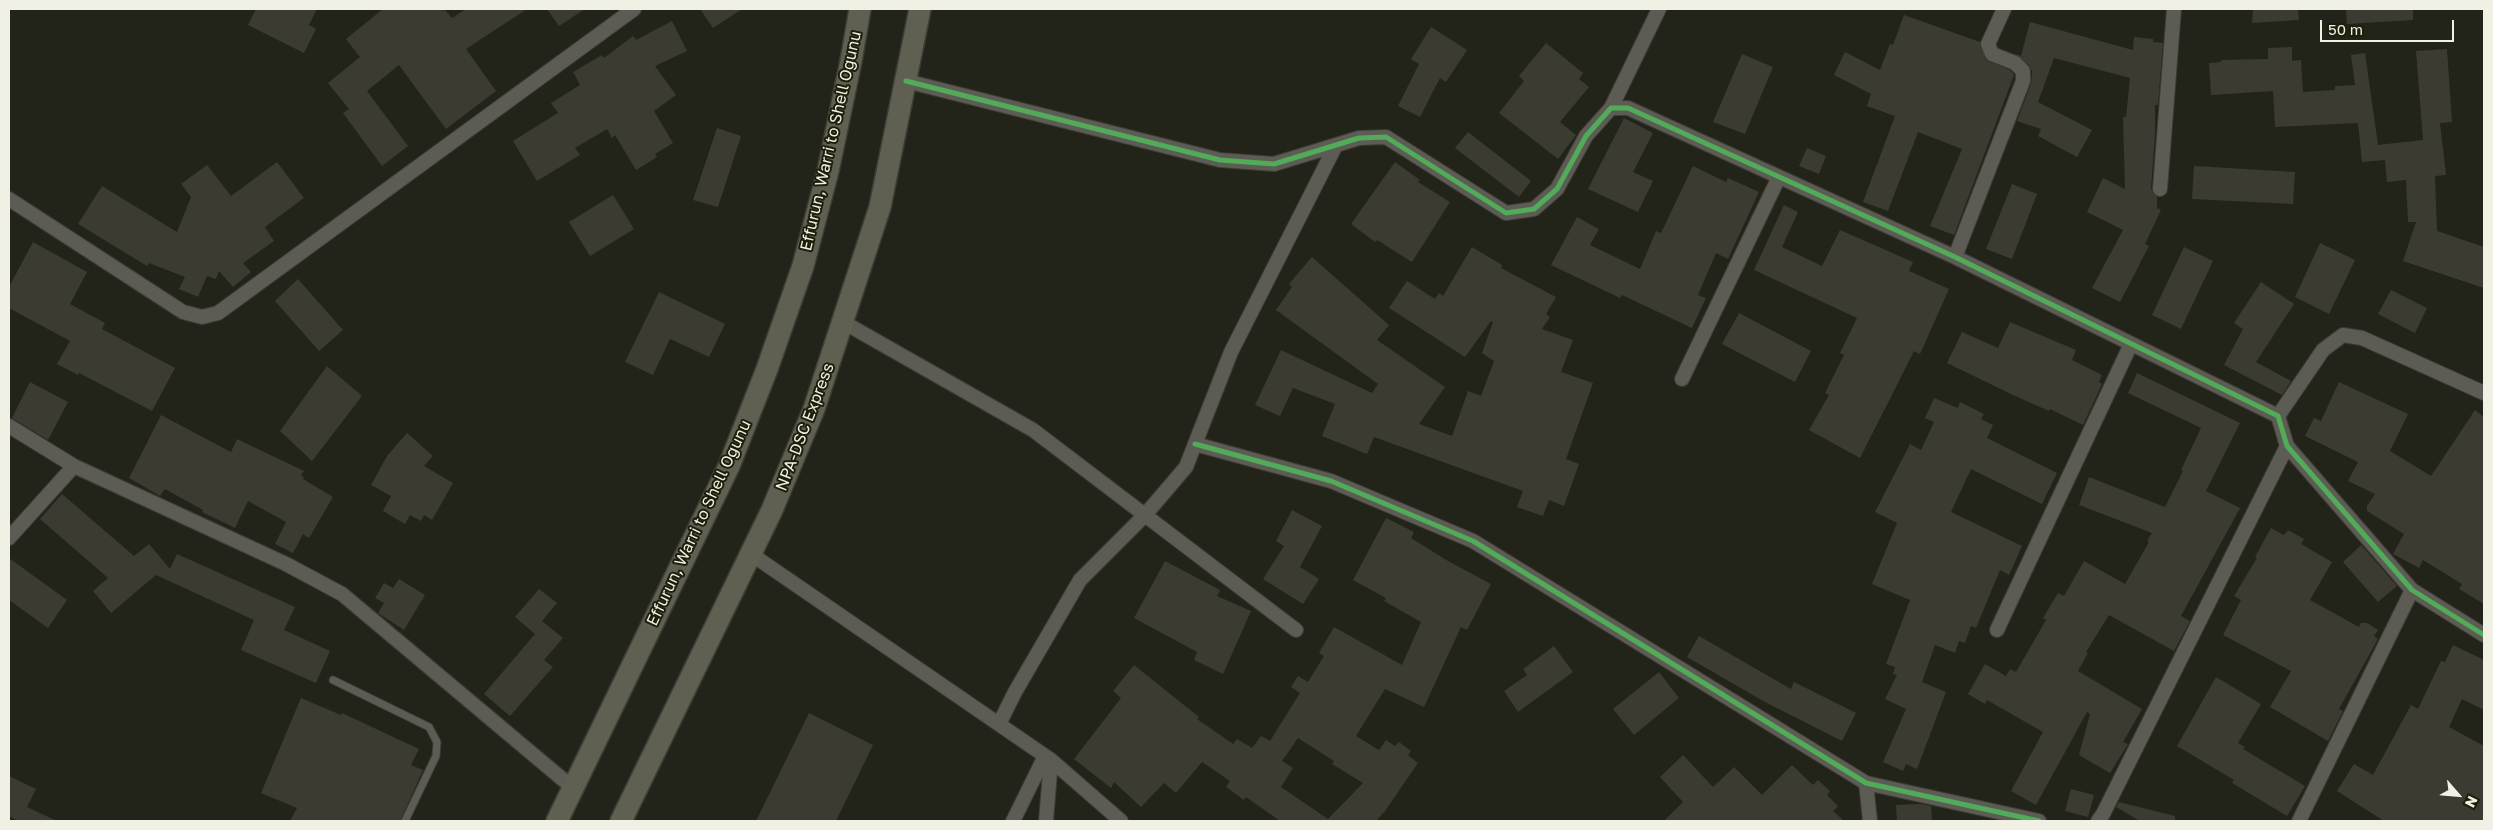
<!DOCTYPE html>
<html>
<head>
<meta charset="utf-8">
<style>
	body { margin:0 }
	#map { position:relative; width:2493px; height:830px; overflow:hidden; background:#232419; font-family:"Golos Text",sans-serif }
	canvas { display:block }
	.frame { position:absolute; inset:0; border:10px solid #f0f0e4; pointer-events:none }
	.north { position:absolute; left:2433px; top:770px; width:50px; height:50px; -webkit-text-stroke:4px #1e1e0b; paint-order:stroke; rotate:117deg; font-size:14px; font-weight:700; line-height:20px; text-align:center; color:#f0f0e4 }
	.north::after { content:''; display:block; margin:auto; width:18px; height:22px; background:#f0f0e4; clip-path:polygon(50% 0,100% 100%,50% 72%,0 100%) }
	.scale { position:absolute; left:2320px; top:20px; width:134px; height:22px; box-sizing:border-box; border:2px solid #f0f0e4; border-top:0; padding-left:6px; font-size:15px; line-height:18px; white-space:nowrap; color:#f0f0e4; -webkit-text-stroke:4px #1e1e0b; paint-order:stroke }
</style>
</head>
<body>
<div id="map">
<canvas width="2493" height="830"></canvas>
<div class="frame"></div>
<div class="north">N</div>
<div class="scale">50 m</div>
</div>
<script>
const g = document.querySelector('canvas').getContext('2d');
g.lineJoin = 'round';
function paint(path, color) { g.fillStyle = color; g.fill(path, 'evenodd'); }
const toPath = rows => new Path2D(rows.map(r => 'M' + r).join(''));
function trace(path, color, width, dash) { g.strokeStyle = color; g.lineWidth = width; g.lineCap = dash ? 'butt' : 'round'; g.setLineDash(dash || []); g.stroke(path); }
function drawText(font, color, halo, rows, align = 'center') {
  g.font = font + ' "Golos Text",sans-serif'; g.lineWidth = 4; g.setLineDash([]); g.textBaseline = 'middle'; g.strokeStyle = halo; g.fillStyle = color; for (const [text, x, y, turn = 0] of rows) {
    g.save(); g.translate(x, y); g.rotate((+turn || 0) * Math.PI / 180); g.textAlign = isNaN(turn) ? turn : align; if (halo) g.strokeText(text, 0, 0); g.fillText(text, 0, 0); g.restore();
  }
}
const building = toPath([
	[256,9,317,9,309,25,316,29,304,53,248,25],
	[383,9,444,9,452,18,466,9,527,9,466,49,496,91,446,129,399,65,367,91,408,146,382,166,343,113,349,109,328,83,360,57,346,39],
	[547,9,585,9,559,26],
	[700,9,742,9,713,28],
	[2253,9,2298,9,2299,20,2252,23],
	[2346,9,2413,9,2413,20,2347,24],
	[1904,15,1980,42,1986,60,2010,70,2014,75,1954,235,1930,226,1962,149,1918,132,1888,211,1863,202,1895,116,1867,106,1871,94,1834,75,1845,52,1880,70,1890,44,1893,45],
	[672,21,687,51,655,66,676,95,654,111,673,143,655,154,657,157,636,170,615,135,612,138,607,129,575,148,580,155,537,181,513,141,558,113,551,103,580,85,573,72,602,55,604,58,633,36,636,40],
	[2030,22,2133,50,2134,37,2153,39,2153,42,2163,43,2158,105,2155,105,2155,134,2151,188,2157,197,2157,208,2161,210,2145,244,2149,246,2120,302,2092,288,2123,230,2087,212,2103,178,2125,189,2123,117,2126,117,2130,78,2054,58,2038,102,2092,130,2077,157,2038,136,2041,129,2017,121,2031,84,2032,71,2029,65,2015,54,2021,56],
	[1431,27,1467,50,1446,82,1440,78,1420,117,1398,106,1419,64,1411,59],
	[1546,43,1583,73,1579,79,1589,87,1560,122,1576,135,1558,159,1499,113,1524,81,1519,76],
	[2292,47,2292,61,2301,60,2303,92,2335,90,2335,86,2355,85,2351,55,2365,53,2378,145,2423,140,2416,51,2447,49,2452,122,2440,123,2446,175,2435,176,2437,231,2484,247,2484,288,2403,261,2416,222,2408,222,2406,180,2387,182,2385,160,2362,162,2358,123,2275,127,2273,91,2211,95,2209,63,2221,62,2221,60,2268,59,2268,48],
	[1742,54,1773,67,1745,134,1713,122],
	[1624,118,1653,133,1633,172,1653,181,1638,212,1588,189],
	[717,128,741,136,718,207,693,200],
	[1468,132,1531,181,1519,197,1455,148],
	[1807,148,1826,156,1819,174,1799,166],
	[277,162,304,198,265,227,274,241,243,263,251,272,233,287,219,271,216,279,207,276,198,297,179,289,185,277,149,263,147,266,78,224,102,186,177,232,191,197,181,184,207,165,231,196],
	[1395,162,1420,180,1418,182,1450,202,1412,262,1377,240,1375,242,1351,224],
	[1693,166,1726,182,1728,178,1759,192,1728,259,1716,253,1698,295,1706,298,1692,328,1622,295,1620,298,1551,265,1577,217,1599,229,1590,245,1640,269,1656,231,1661,233],
	[2194,166,2295,172,2293,204,2192,199],
	[2012,184,2037,194,2012,259,1986,249],
	[613,195,634,229,590,256,569,222],
	[1784,205,1798,212,1782,247,1822,266,1840,230,1913,262,1909,271,1949,289,1920,354,1914,351,1860,458,1809,430,1829,395,1825,393,1844,355,1840,353,1857,318,1754,270],
	[33,242,87,272,70,304,105,323,102,329,175,368,152,411,79,373,78,375,57,364,70,341,9,308,9,287],
	[2320,243,2355,260,2329,314,2295,297],
	[1472,247,1502,265,1501,268,1556,297,1546,314,1550,317,1542,329,1573,340,1561,372,1593,383,1566,459,1579,464,1564,506,1549,500,1543,516,1517,507,1523,491,1374,437,1367,454,1322,436,1335,404,1293,388,1280,416,1255,405,1281,350,1372,393,1378,384,1276,310,1292,287,1289,284,1312,257,1389,325,1377,340,1445,387,1419,424,1452,436,1468,391,1481,396,1494,361,1482,353,1493,322,1491,321,1465,357,1389,308,1407,281,1435,299,1439,293,1443,296],
	[2184,247,2213,261,2181,329,2152,315],
	[298,279,343,330,319,351,275,301],
	[2261,282,2294,304,2256,362,2291,381,2282,395,2224,365,2243,329,2234,323],
	[2391,290,2427,308,2415,333,2378,314],
	[659,292,725,324,709,357,670,339,653,375,625,362],
	[1739,313,1811,351,1795,382,1722,344],
	[2010,322,2076,350,2072,360,2102,375,2099,382,2102,384,2083,425,2050,409,2049,411,2013,395,1947,363,1962,332,1998,348],
	[327,366,362,396,312,461,280,431],
	[2137,373,2240,423,2206,491,2240,508,2181,616,2190,621,2174,651,2109,615,2086,652,2088,653,2078,671,2142,709,2123,742,2128,744,2110,773,2079,755,2090,714,2087,712,2036,805,2011,791,2043,732,1987,700,1985,704,1968,694,1985,664,2006,676,2010,669,2016,672,2046,620,2043,618,2058,593,2064,596,2084,561,2125,584,2149,542,2147,541,2152,533,2079,505,2089,477,2165,507,2183,471,2181,470,2201,428,2128,393],
	[30,382,68,402,48,440,12,418],
	[2339,382,2408,414,2390,451,2431,476,2475,410,2484,417,2484,604,2459,589,2462,584,2423,560,2419,568,2393,554,2404,534,2367,511,2367,506,2375,494,2348,481,2358,462,2305,436,2314,418,2321,421],
	[1934,398,1958,408,1960,402,1984,414,1981,419,1993,425,1987,438,2057,473,2042,504,1971,469,1951,512,2022,546,2009,575,2000,570,1976,628,1971,626,1965,643,1959,641,1955,653,1935,645,1922,682,1946,692,1917,769,1906,764,1903,771,1883,762,1906,709,1885,699,1897,675,1893,674,1895,667,1886,664,1910,600,1872,584,1897,523,1875,512,1910,444,1921,450,1934,422,1925,418],
	[161,415,231,452,237,439,304,471,301,475,304,477,303,479,333,497,309,538,303,534,293,553,275,544,286,522,248,501,235,528,202,512,203,510,165,489,160,496,129,478],
	[407,433,433,456,424,466,453,483,432,520,424,515,421,521,410,515,405,524,383,511,391,496,371,485,387,456],
	[62,494,134,556,149,544,170,569,177,554,295,607,284,630,330,651,316,683,241,650,254,620,156,575,111,613,93,591,108,578,40,519],
	[1292,510,1322,526,1300,567,1319,579,1303,604,1263,579,1284,546,1276,541],
	[1386,518,1414,532,1411,538,1448,561,1491,584,1467,630,1461,627,1424,707,1385,689,1356,736,1379,750,1386,740,1395,746,1399,742,1411,751,1408,755,1418,763,1385,811,1376,821,1280,821,1246,797,1244,800,1226,787,1230,781,1202,762,1176,793,1164,783,1141,807,1114,782,1111,788,1074,759,1121,698,1113,691,1134,665,1199,717,1197,719,1233,744,1237,739,1252,748,1261,736,1270,741,1300,693,1291,687,1298,676,1308,682,1324,656,1319,653,1334,627,1402,665,1421,622,1384,601,1386,598,1353,580],
	[1298,738,1334,761,1332,764,1363,783,1328,819,1281,787,1293,768,1282,761],
	[2271,528,2284,535,2288,530,2304,539,2301,544,2332,562,2310,600,2359,627,2361,623,2367,623,2378,630,2374,636,2378,639,2339,709,2343,711,2328,741,2270,707,2291,671,2223,635,2241,600,2234,596,2257,558,2255,557],
	[2361,545,2397,586,2378,602,2343,562],
	[9,558,67,600,48,628,9,600],
	[1165,561,1220,590,1217,596,1251,611,1223,674,1194,660,1197,652,1134,618],
	[399,579,425,595,404,630,378,613,384,603,375,598,384,583,393,588],
	[539,589,557,603,542,621,563,638,544,660,553,667,510,716,484,694,535,634,515,617],
	[1699,636,1791,689,1794,682,1856,713,1842,741,1765,702,1687,657],
	[2453,645,2484,660,2484,710,2462,699,2449,727,2484,746,2484,821,2384,821,2337,791,2354,764,2373,775,2411,705,2418,709,2441,661,2445,662],
	[1554,646,1573,672,1518,712,1504,691,1527,675,1523,669],
	[1659,672,1679,698,1634,735,1613,709],
	[2216,677,2261,704,2238,743,2245,747,2243,749,2305,786,2287,816,2232,783,2234,780,2177,746],
	[301,698,341,715,342,713,419,749,411,765,423,770,400,821,290,821,297,808,261,793],
	[809,713,873,745,836,821,756,821],
	[1683,755,1713,787,1734,767,1762,795,1792,765,1813,785,1818,780,1830,791,1827,795,1838,806,1833,811,1844,821,1664,821,1683,802,1660,777],
	[9,776,36,789,27,807,57,821,18,821,9,816],
	[2071,789,2094,795,2088,817,2065,811],
	[2119,802,2175,816,2175,821,2140,821,2116,807],
	[1921,804,1931,806,1932,821,1897,821,1896,805]
]);
const service = toPath([
	[333,680,429,727,437,742,436,756,405,821]
]);
const minor = toPath([
	[906,81,1220,160,1274,164,1359,138,1386,137,1506,213,1534,209,1557,189,1586,136,1611,108,1628,108,1955,257,2278,416,2287,446,2412,590,2484,635],
	[1611,108,1659,9],
	[2160,189,2174,9],
	[9,199,183,312,202,317,218,313,634,9],
	[1955,257,2023,81,2023,71,2015,63,1992,54,1988,44,2004,9],
	[843,322,1033,430,1296,630],
	[1682,379,1779,177],
	[2278,416,2323,350,2343,335,2362,338,2484,393],
	[9,426,74,466,286,564,342,594,573,788],
	[1195,444,1331,481,1473,541,1866,783,2039,821],
	[9,538,74,466],
	[751,554,1051,760,1121,821],
	[1997,630,2131,344],
	[999,724,1015,692,1080,580,1145,515,1186,467,1231,352,1336,145],
	[1866,783,1870,821],
	[1013,821,1045,756],
	[1046,821,1051,760],
	[2098,821,2103,814,2287,446],
	[2299,821,2412,590]
]);
const primary = toPath([
	[557,821,729,466,767,369,803,266,828,171,851,61,860,9],
	[621,821,772,510,814,409,880,207,920,9]
]);
const cycleway = toPath([
	[906,81,1220,160,1274,164,1359,138,1386,137,1506,213,1534,209,1557,189,1586,136,1611,108,1628,108,1955,257,2278,416,2287,446,2412,590,2484,635],
	[1195,444,1331,481,1473,541,1866,783,2039,821]
]);
const streetNames = [
	["Effurun, Warri to Shell Ogunu",831,141,-77],
	["NPA-DSC Express",805,427,-69],
	["Effurun, Warri to Shell Ogunu",699,523,-65]
];
paint(building, '#3b3b32');
trace(service, '#3d3d35', 9);
trace(minor, '#3d3d35', 16);
trace(primary, '#3d3d35', 24);
trace(service, '#5c5c54', 7);
trace(minor, '#5c5c54', 14);
trace(primary, '#606052', 21);
trace(cycleway, '#51ab58', 5);
drawText('16px', '#f0f0e4', '#1e1e0b', streetNames);
</script>
</body>
</html>
